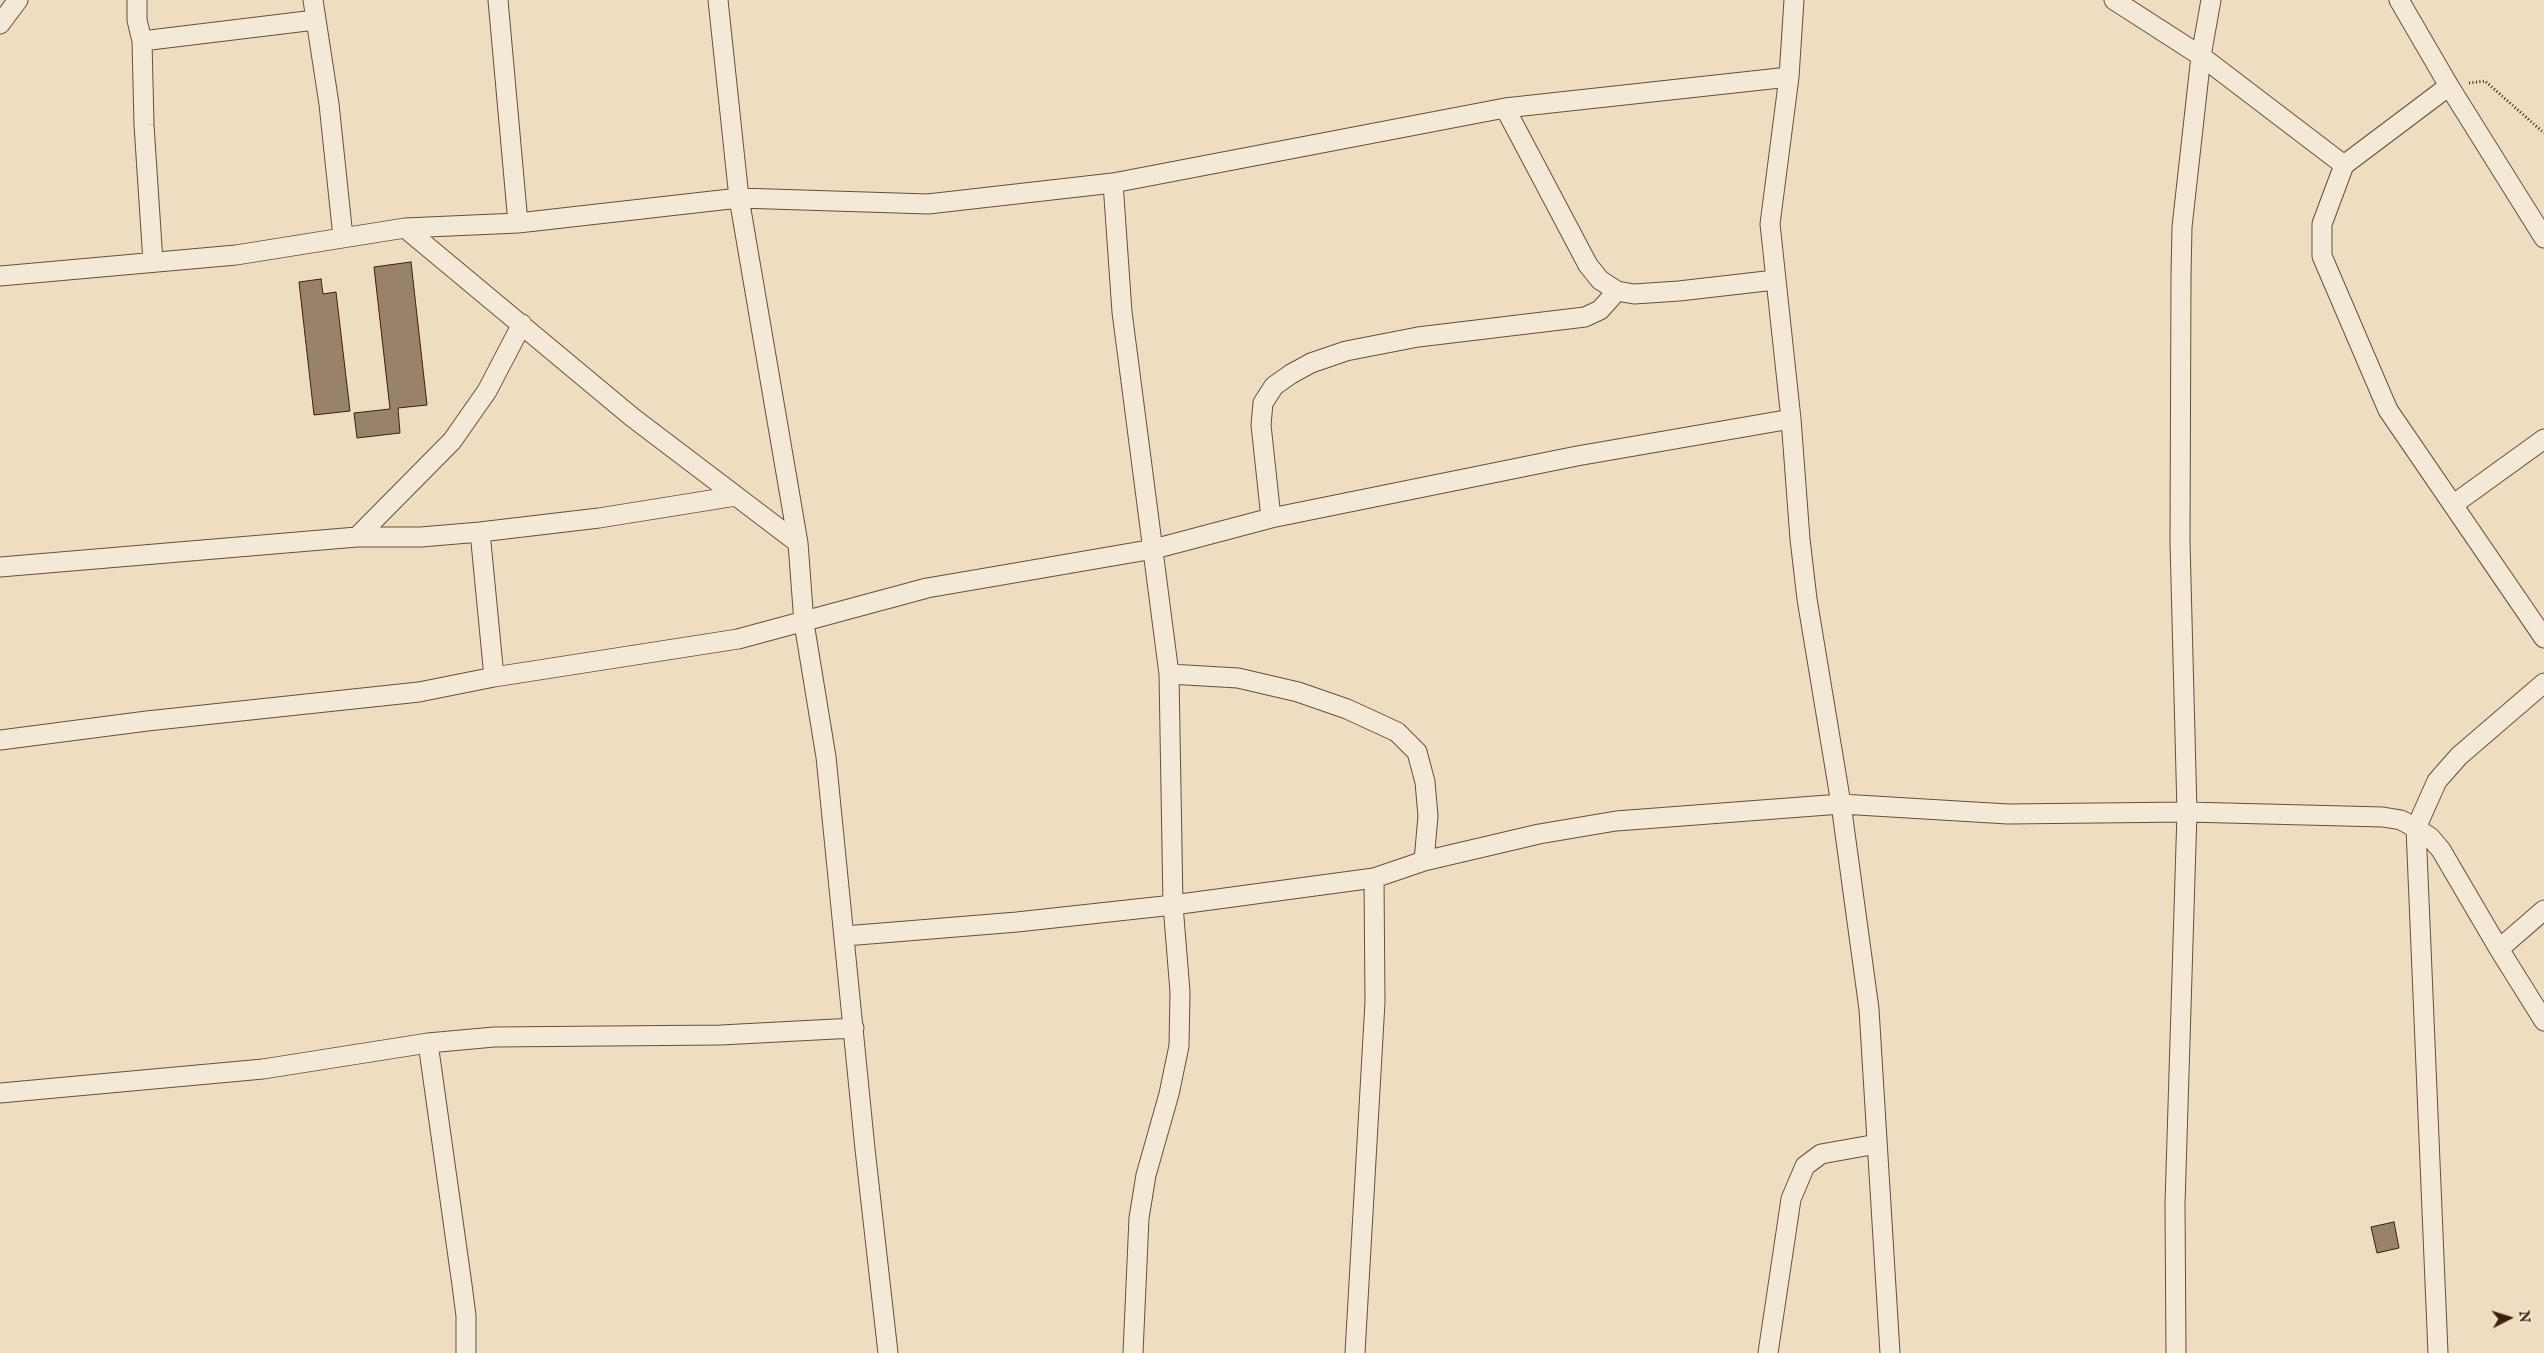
<!DOCTYPE html>
<html>
<head>
<meta charset="utf-8">
<style>
	body { margin:0 }
	#map { position:relative; width:2544px; height:1353px; overflow:hidden; background:#eeddc0; font-family:"IM FELL English",serif }
	canvas { display:block }
	.north { position:absolute; left:2484px; top:1293px; width:50px; height:50px; -webkit-text-stroke:4px #f4e9d6; paint-order:stroke; rotate:85deg; font-size:14px; font-weight:700; line-height:20px; text-align:center; color:#3c200d }
	.north::after { content:''; display:block; margin:auto; width:18px; height:22px; background:#3c200d; clip-path:polygon(50% 0,100% 100%,50% 72%,0 100%) }
</style>
</head>
<body>
<div id="map">
<canvas width="2544" height="1353"></canvas>
<div class="north">N</div>
</div>
<script>
const g = document.querySelector('canvas').getContext('2d');
g.lineJoin = 'round';
function paint(path, color) { g.fillStyle = color; g.fill(path, 'evenodd'); }
const toPath = rows => new Path2D(rows.map(r => 'M' + r).join(''));
function trace(path, color, width, dash) { g.strokeStyle = color; g.lineWidth = width; g.lineCap = dash ? 'butt' : 'round'; g.setLineDash(dash || []); g.stroke(path); }
const building = toPath([
	[411,262,427,405,398,408,400,433,357,438,354,413,390,409,374,267,411,262],
	[321,279,323,294,336,292,350,411,314,415,299,282,321,279],
	[2394,1222,2399,1248,2377,1253,2371,1227,2394,1222]
]);
const path = toPath([
	[2469,83,2485,81,2544,133]
]);
const minor = toPath([
	[137,0,137,20,142,41,144,125,153,262],
	[313,0,329,104,343,237],
	[498,0,518,223],
	[718,0,739,198,798,543,804,623,826,757,865,1149,888,1353],
	[1794,0,1789,77,1770,224,1791,419,1800,539,1807,599,1841,804,1869,1009,1890,1353],
	[2114,0,2201,56,2344,165],
	[2399,0,2449,86,2544,238],
	[0,24,18,0],
	[142,41,315,20],
	[2449,86,2344,165,2322,224,2322,256,2388,410,2544,638],
	[1505,108,1588,265,1600,280,1617,291,1634,294,1679,291,1775,280],
	[1113,183,1122,312,1169,674,1173,905,1180,992,1179,1046,1169,1094,1146,1175,1139,1218,1133,1353],
	[405,228,632,417,798,543],
	[0,276,236,255,405,228,518,223,739,198,928,204,1113,183,1505,108,1789,77],
	[2454,504,2544,439],
	[1271,518,1261,425,1263,403,1274,386,1291,374,1311,363,1346,351,1418,337,1585,317,1600,310,1617,291],
	[480,532,494,677],
	[357,537,452,441,487,391,522,324],
	[0,567,357,537,421,537,480,532,599,518,736,496],
	[1169,674,1238,678,1298,692,1347,709,1397,732,1417,752,1425,782,1428,816,1424,861],
	[0,740,147,721,419,692,494,677,738,639,927,588,1154,549,1271,518,1577,456,1791,419],
	[845,936,1017,922,1173,905,1374,878,1424,861,1539,834,1616,821,1841,804,2008,814,2187,812,2383,817,2401,820,2416,828,2430,837,2441,850,2499,949,2544,1021],
	[2499,949,2544,910],
	[428,1043,462,1285,466,1316,466,1353],
	[0,1093,263,1069,428,1043,494,1037,721,1035,854,1028],
	[1355,1353,1375,1002,1374,878],
	[1768,1353,1791,1199,1805,1166,1821,1154,1877,1144],
	[2176,1353,2175,1204,2187,812,2180,542,2181,276,2182,227,2201,56,2211,0],
	[2438,1353,2416,828,2437,781,2459,756,2544,683]
]);
paint(building, '#99826a');
trace(building, '#3c200d', 1);
trace(minor, '#684f3a', 21);
trace(path, '#3c200d', 3, [1, 2.5]);
trace(minor, '#f4e9d6', 19);
</script>
</body>
</html>
